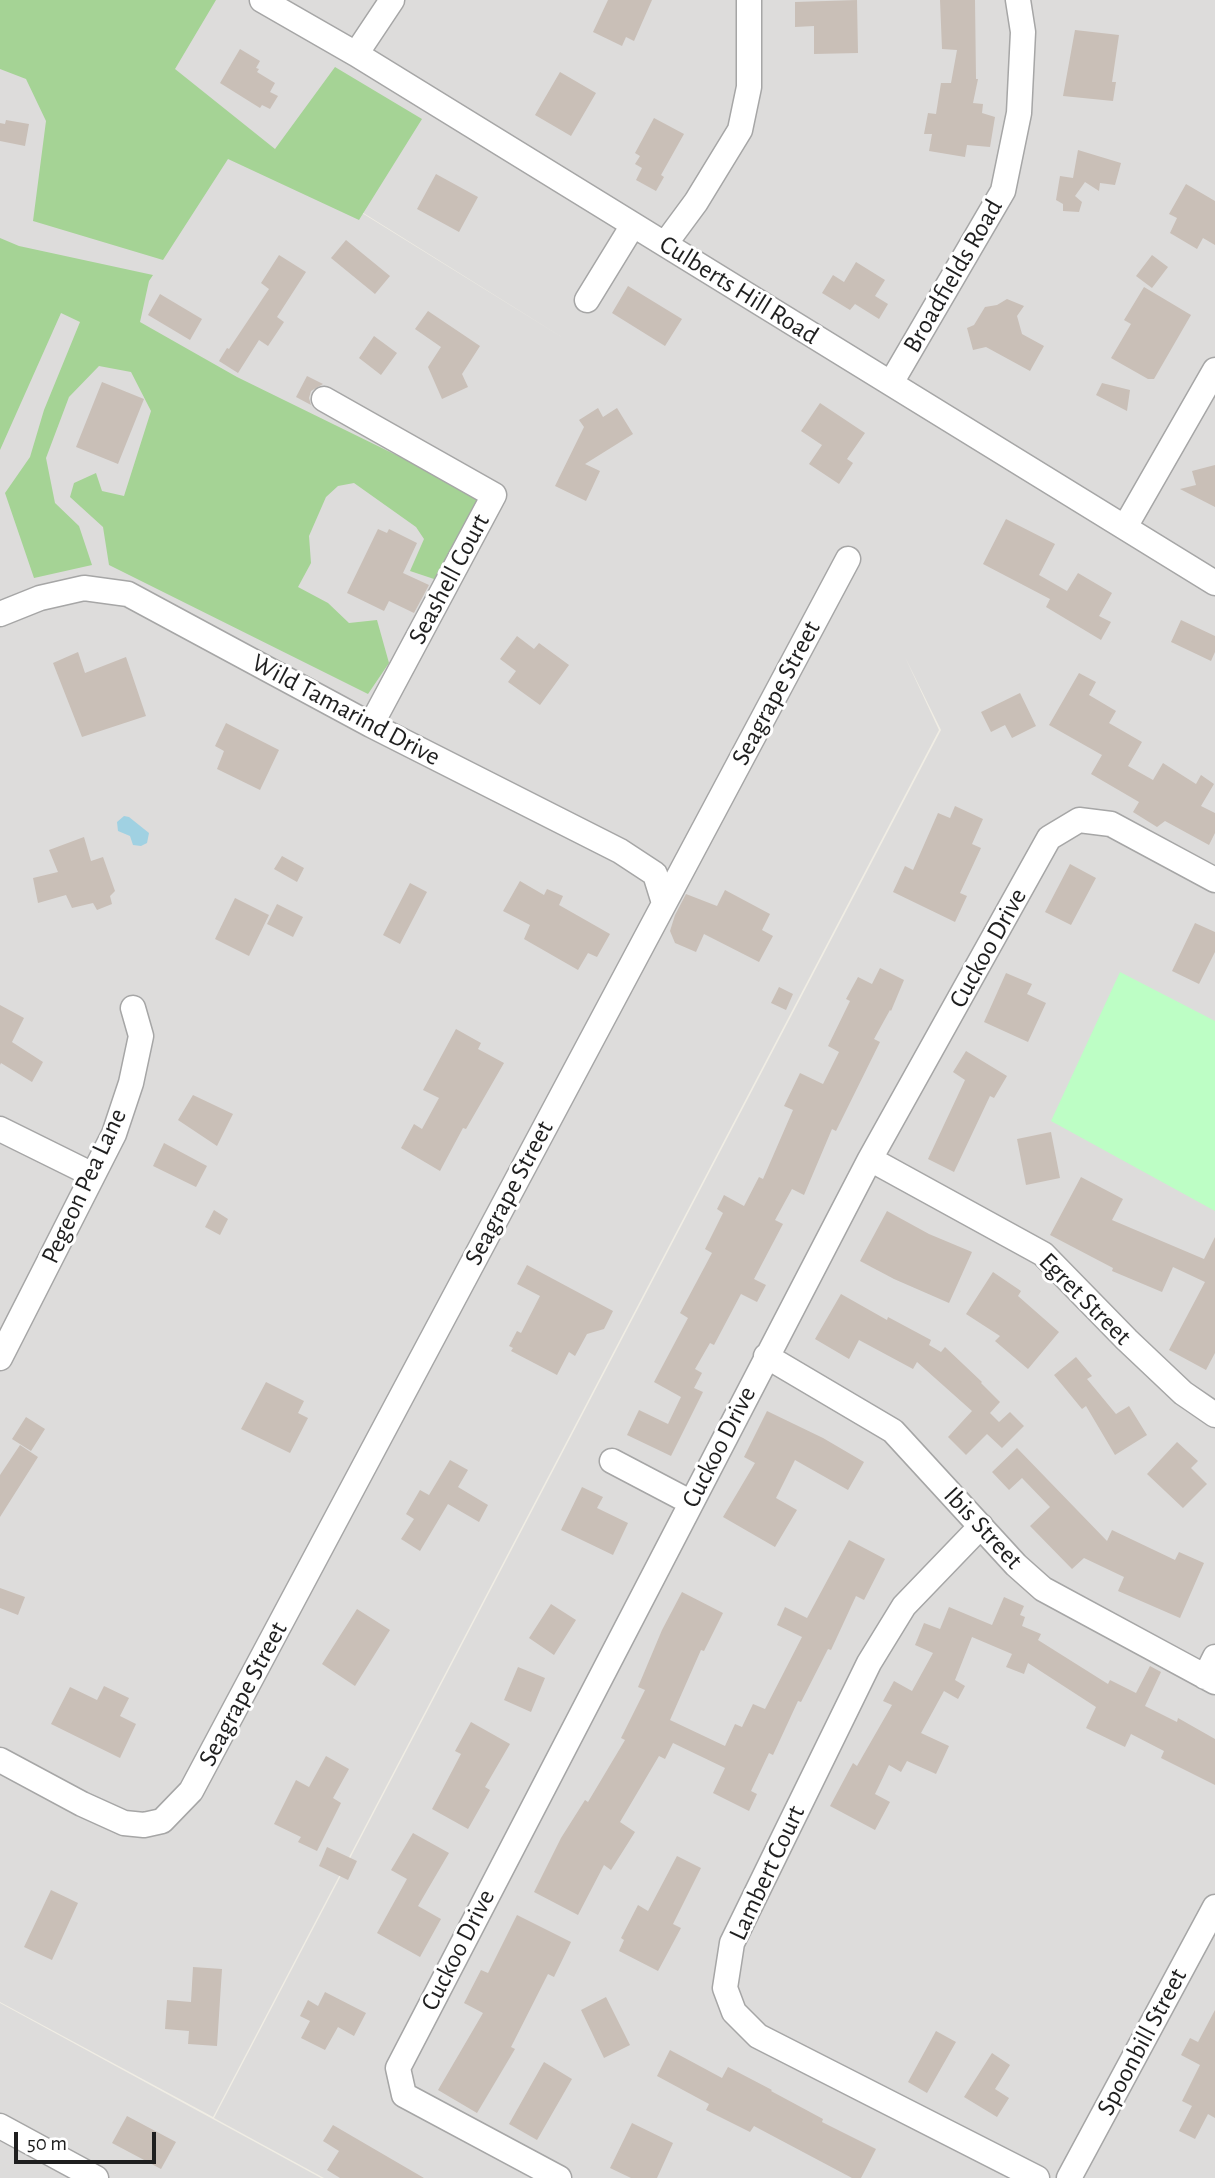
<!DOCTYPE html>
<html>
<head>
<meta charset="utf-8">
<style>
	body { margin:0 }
	#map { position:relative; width:1215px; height:2178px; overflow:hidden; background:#f0ede4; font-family:"Alegreya Sans",sans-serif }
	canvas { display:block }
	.scale { position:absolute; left:14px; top:2132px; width:142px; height:32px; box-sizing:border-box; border:4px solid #1f1f1f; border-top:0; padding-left:9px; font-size:21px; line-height:24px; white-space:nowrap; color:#1f1f1f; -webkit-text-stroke:5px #fff; paint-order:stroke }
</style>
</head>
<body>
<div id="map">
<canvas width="1215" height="2178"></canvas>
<div class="scale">50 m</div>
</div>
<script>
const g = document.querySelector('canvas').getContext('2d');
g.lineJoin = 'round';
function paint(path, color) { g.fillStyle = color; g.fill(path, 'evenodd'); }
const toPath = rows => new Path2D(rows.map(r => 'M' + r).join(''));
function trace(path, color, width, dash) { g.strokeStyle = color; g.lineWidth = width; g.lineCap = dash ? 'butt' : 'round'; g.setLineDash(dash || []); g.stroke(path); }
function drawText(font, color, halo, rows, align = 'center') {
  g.font = font + ' "Alegreya Sans",sans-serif'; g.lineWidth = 6; g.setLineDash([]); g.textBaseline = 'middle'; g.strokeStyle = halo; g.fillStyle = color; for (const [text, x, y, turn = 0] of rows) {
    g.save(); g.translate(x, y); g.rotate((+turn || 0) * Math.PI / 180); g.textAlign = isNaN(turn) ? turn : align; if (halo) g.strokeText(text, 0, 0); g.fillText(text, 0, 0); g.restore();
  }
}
const residential = toPath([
	[0,0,19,0,568,341,23,0,1215,0,1215,2178,324,2178,214,2118,941,730,905,657,939,730,213,2117,0,2002],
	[0,2003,321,2178,0,2178]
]);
const forest = toPath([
	[0,0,216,0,175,69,275,149,335,67,422,119,359,220,228,159,163,260,33,221,46,121,26,79,0,69],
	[0,238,19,246,153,275,149,281,140,322,237,377,486,499,437,580,410,571,424,539,416,527,354,483,338,486,326,497,309,536,311,563,298,587,328,603,349,623,377,620,389,663,368,694,109,565,103,527,70,497,74,483,96,473,102,491,124,496,151,411,131,372,99,366,69,397,46,458,55,503,79,526,92,565,34,578,5,493,30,457,44,410,80,322,61,313,0,450]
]);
const park = toPath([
	[1120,972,1215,1021,1215,1211,1051,1121]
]);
const water = toPath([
	[124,816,129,817,149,833,147,843,141,846,133,845,130,836,118,831,117,822]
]);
const building = toPath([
	[608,0,652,0,634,41,626,37,622,46,593,32],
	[857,0,858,53,814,54,814,26,795,27,795,2],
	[940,0,975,0,976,79,978,79,973,103,983,104,982,113,995,117,990,147,967,145,965,157,929,151,932,134,924,134,928,113,936,114,941,83,951,83,957,50,942,49],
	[1075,30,1119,35,1112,82,1116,82,1113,101,1063,96],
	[240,49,260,61,256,68,259,69,257,72,275,83,270,92,278,96,270,109,262,105,260,108,220,83],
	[560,72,596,93,571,136,535,115],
	[654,118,684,134,661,175,664,177,656,191,636,180,642,168,635,164,640,156,635,153],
	[6,120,29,124,25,146,0,141,0,123,5,124],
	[1078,150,1121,163,1115,185,1100,183,1099,191,1085,182,1075,196,1082,202,1079,212,1063,211,1063,204,1056,200,1060,176,1073,178],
	[436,174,478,197,459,232,417,209],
	[1186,184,1215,201,1215,245,1203,238,1197,249,1170,233,1177,218,1169,214],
	[346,240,390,276,375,294,331,258],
	[279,255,306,272,277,317,284,322,268,346,259,340,238,373,219,361,227,348,229,349,269,289,261,283],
	[1152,255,1168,267,1152,288,1136,276],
	[856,262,885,280,875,296,888,304,879,319,855,304,850,310,822,293,833,275,844,282],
	[628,286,682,319,665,346,612,313],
	[1144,287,1191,315,1154,379,1148,379,1111,358,1131,324,1124,320],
	[160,294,202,319,190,340,148,315],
	[1007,299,1024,306,1017,316,1022,334,1044,346,1030,371,986,347,973,350,967,328,974,325,985,307,997,305],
	[428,311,480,346,462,374,468,387,442,399,428,367,441,347,415,329],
	[374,336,397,353,381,375,359,358],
	[307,376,323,384,311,391,309,398,311,405,296,397],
	[102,382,144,399,118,464,76,447],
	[1102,383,1130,390,1127,411,1096,395],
	[820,403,865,433,847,459,853,463,839,484,809,464,822,445,801,431],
	[598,408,603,417,617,408,633,434,585,464,600,471,586,501,555,486,584,427,579,420],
	[1215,465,1215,507,1180,489,1196,485,1192,471],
	[1006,519,1055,544,1039,575,1067,591,1078,573,1112,593,1099,616,1111,622,1101,640,1046,607,1050,599,983,564],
	[378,529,387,533,389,529,417,543,403,573,429,585,414,613,389,601,384,611,347,593],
	[1181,620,1215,636,1215,652,1211,661,1171,642],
	[517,636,534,649,539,643,569,665,540,705,508,682,516,671,500,659],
	[78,652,85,673,126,657,146,716,82,737,53,663],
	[1079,673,1096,682,1089,695,1116,711,1109,723,1142,742,1128,766,1153,780,1163,763,1196,784,1201,775,1214,784,1201,806,1215,813,1215,833,1209,845,1165,821,1157,827,1133,812,1139,802,1091,774,1102,755,1049,725],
	[1020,693,1036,726,1012,738,1005,725,991,732,981,712],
	[226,723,279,750,260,790,217,769,224,751,215,746],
	[955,806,983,819,972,844,981,848,960,893,967,896,955,922,893,892,905,866,913,870,938,813,950,818],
	[84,837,91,861,103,857,115,891,110,896,112,904,97,910,93,903,72,908,66,895,38,903,33,878,58,872,49,850],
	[282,856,304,868,297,882,274,869],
	[1070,864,1096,878,1071,925,1045,912],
	[520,881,544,895,547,889,563,896,559,905,610,934,597,957,588,953,578,970,524,939,530,925,503,911],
	[410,883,427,892,400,944,383,935],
	[725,890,770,914,762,930,773,936,759,962,704,934,696,952,675,943,670,931,675,915,686,894,717,906],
	[235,898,269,915,249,956,215,939],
	[277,904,303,917,293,937,267,924],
	[1195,923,1215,932,1215,952,1199,984,1172,971],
	[880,968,904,980,891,1011,890,1010,874,1039,880,1042,836,1131,832,1129,804,1195,792,1189,775,1220,783,1224,754,1279,766,1285,757,1302,741,1294,714,1345,710,1343,695,1369,702,1373,694,1388,703,1392,671,1456,627,1435,639,1410,668,1424,681,1397,654,1382,688,1318,680,1313,712,1253,705,1249,723,1213,717,1209,724,1195,744,1206,759,1177,763,1179,793,1110,784,1106,800,1073,823,1084,839,1052,828,1046,850,1001,846,999,858,977,872,984],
	[1006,973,1032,984,1027,994,1046,1003,1028,1042,984,1022],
	[779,987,793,994,786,1010,771,1003],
	[0,1005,24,1018,12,1042,43,1062,32,1082,1,1063,0,1065],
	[456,1029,481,1043,478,1049,504,1063,466,1129,463,1128,440,1171,401,1148,414,1124,422,1129,439,1098,423,1090],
	[966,1051,1007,1076,994,1098,990,1096,954,1172,928,1159,965,1080,953,1072],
	[193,1095,233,1114,217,1146,178,1120],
	[1051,1132,1060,1178,1026,1185,1017,1139],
	[164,1143,207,1166,196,1187,153,1166],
	[1081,1177,1123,1199,1112,1220,1204,1259,1215,1237,1215,1353,1206,1370,1169,1350,1205,1282,1173,1267,1162,1292,1112,1271,1113,1268,1050,1235],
	[214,1210,228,1219,220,1235,205,1227],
	[887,1211,929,1234,972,1252,949,1303,894,1279,860,1261],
	[527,1265,613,1311,604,1329,587,1334,575,1356,569,1352,557,1375,511,1351,513,1348,509,1346,517,1331,521,1333,540,1296,517,1284],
	[993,1272,1021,1291,1018,1296,1059,1332,1028,1369,995,1341,1000,1336,966,1314],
	[841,1294,887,1320,888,1317,931,1340,929,1345,941,1352,945,1347,982,1382,981,1383,1000,1402,990,1413,999,1422,1010,1412,1024,1426,1002,1448,987,1434,966,1455,948,1437,972,1411,917,1362,913,1369,859,1340,849,1359,815,1339],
	[1076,1357,1092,1376,1087,1379,1116,1414,1129,1406,1147,1435,1115,1455,1086,1406,1082,1409,1054,1375],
	[266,1382,304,1401,298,1413,308,1418,290,1453,241,1429],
	[767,1411,823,1438,864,1462,848,1490,795,1460,776,1498,797,1510,775,1547,723,1517,755,1463,744,1457],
	[26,1417,45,1429,31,1451,12,1439],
	[1177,1442,1198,1461,1191,1468,1207,1484,1183,1508,1147,1474],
	[20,1445,38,1457,0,1517,0,1475],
	[1017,1448,1107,1541,1112,1530,1175,1560,1179,1552,1204,1563,1180,1618,1118,1591,1124,1577,1084,1558,1072,1569,1030,1526,1050,1507,1022,1478,1009,1490,992,1472],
	[450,1460,468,1470,458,1487,488,1505,479,1522,448,1504,420,1551,401,1539,414,1519,406,1514,420,1490,429,1495],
	[582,1487,603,1497,597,1508,628,1523,613,1555,561,1530],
	[849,1540,885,1559,864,1600,856,1596,831,1650,828,1649,801,1702,798,1701,773,1755,769,1753,751,1791,757,1794,749,1811,713,1793,725,1768,673,1743,665,1759,659,1756,620,1822,635,1832,611,1870,604,1865,578,1915,534,1892,561,1838,585,1800,588,1802,625,1740,621,1738,645,1690,638,1687,662,1630,682,1592,723,1613,704,1651,701,1650,670,1720,725,1746,735,1724,742,1727,753,1704,765,1709,802,1637,777,1625,785,1607,807,1618],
	[0,1588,25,1597,18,1615,0,1608],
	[1004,1597,1024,1606,1020,1615,1025,1617,1022,1626,1041,1634,1038,1640,1108,1684,1110,1680,1136,1693,1150,1666,1161,1672,1145,1706,1177,1722,1178,1718,1215,1739,1215,1785,1161,1758,1164,1751,1131,1734,1125,1747,1086,1728,1096,1707,1028,1663,1024,1674,1006,1667,1012,1654,972,1637,955,1680,965,1686,958,1699,944,1691,921,1733,949,1746,936,1774,907,1761,901,1772,889,1765,875,1794,890,1802,875,1830,830,1806,853,1763,857,1766,892,1705,883,1701,894,1681,912,1691,933,1653,915,1645,924,1623,940,1629,949,1607,992,1625],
	[551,1604,576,1620,554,1655,529,1638],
	[357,1609,390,1630,355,1686,322,1664],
	[518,1667,545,1678,531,1712,504,1700],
	[104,1686,129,1698,120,1716,136,1724,120,1758,51,1724,70,1687,97,1700],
	[471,1722,510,1744,485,1787,490,1790,468,1829,432,1809,461,1754,455,1751],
	[326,1756,349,1769,333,1798,341,1803,317,1851,298,1842,301,1837,274,1824,296,1780,309,1787],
	[413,1833,449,1853,418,1906,441,1919,420,1957,377,1933,407,1879,391,1870],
	[327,1847,357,1861,348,1880,319,1866],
	[677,1856,701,1868,673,1924,681,1928,658,1971,619,1951,624,1940,621,1938,638,1905,648,1911],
	[51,1890,78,1903,52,1960,24,1947],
	[517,1915,571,1942,554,1977,548,1974,511,2047,515,2049,477,2113,438,2090,483,2013,464,2003,481,1970,488,1973],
	[193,1967,222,1969,217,2046,188,2044,189,2031,165,2029,167,2000,191,2002],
	[325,1992,366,2013,354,2036,338,2027,325,2050,301,2038,310,2021,300,2016,308,2000,318,2006],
	[606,1997,630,2045,604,2058,581,2010],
	[1215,2010,1215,2118,1208,2114,1195,2139,1179,2131,1192,2106,1182,2101,1200,2065,1181,2055,1190,2038,1198,2042],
	[936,2031,956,2042,927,2093,908,2082],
	[670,2050,722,2078,728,2067,772,2090,771,2091,823,2119,822,2122,876,2149,861,2178,852,2178,754,2126,750,2132,706,2110,709,2104,657,2076],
	[992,2053,1010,2065,995,2089,1009,2098,997,2117,964,2097],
	[544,2062,572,2079,537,2140,509,2124],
	[127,2116,176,2142,161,2169,112,2143],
	[632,2123,673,2143,657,2178,631,2178,610,2168],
	[333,2125,424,2178,340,2178,327,2170,339,2151,323,2141]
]);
const minor = toPath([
	[262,0,356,54,1215,583],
	[356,54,392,0],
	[749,87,740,130,696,202,665,244,696,202,740,130,749,87,749,0],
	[587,300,633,225],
	[891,383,1003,191,1019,113,1023,32,1018,0],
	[324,399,494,495,371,725],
	[1125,527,1215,370],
	[0,614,40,598,84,588,128,594,371,725,620,851,655,874,664,903],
	[0,1129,93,1175],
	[870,1159,1043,1254,1127,1340,1183,1393,1215,1415],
	[766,1356,893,1431,1016,1565,1043,1589,1215,1682],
	[0,1358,114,1134,131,1083,141,1036,133,1008],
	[612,1461,690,1502],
	[981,1526,904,1606,869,1663,732,1943,725,1988,734,2012,758,2036,1037,2178],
	[1205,1677,1215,1657],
	[0,1760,82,1804,124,1823,144,1825,162,1821,191,1791,848,559],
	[0,2126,96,2178],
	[559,2178,404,2095,398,2068,870,1159,1049,838,1079,820,1111,824,1215,880],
	[1069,2178,1215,1907]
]);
const streetNames = [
	["Broadfields Road",953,276,-60],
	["Culberts Hill Road",739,290,32],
	["Seashell Court",449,579,-62],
	["Seagrape Street",776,693,-62],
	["Wild Tamarind Drive",346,710,28],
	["Cuckoo Drive",988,948,-61],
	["Pegeon Pea Lane",84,1186,-65],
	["Seagrape Street",509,1193,-62],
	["Egret Street",1085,1299,45],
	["Cuckoo Drive",719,1447,-63],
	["Ibis Street",983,1528,47],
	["Seagrape Street",243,1694,-62],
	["Lambert Court",767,1873,-65],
	["Cuckoo Drive",458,1950,-63],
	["Spoonbill Street",1142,2042,-62]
];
paint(residential, '#dddcdb');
paint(forest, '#a5d395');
paint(park, '#bdfec5');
paint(water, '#a0d1e2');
paint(building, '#c9bfb7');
trace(minor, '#a6a6a6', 27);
trace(minor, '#fff', 24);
drawText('26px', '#1f1f1f', '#fff', streetNames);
</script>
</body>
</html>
